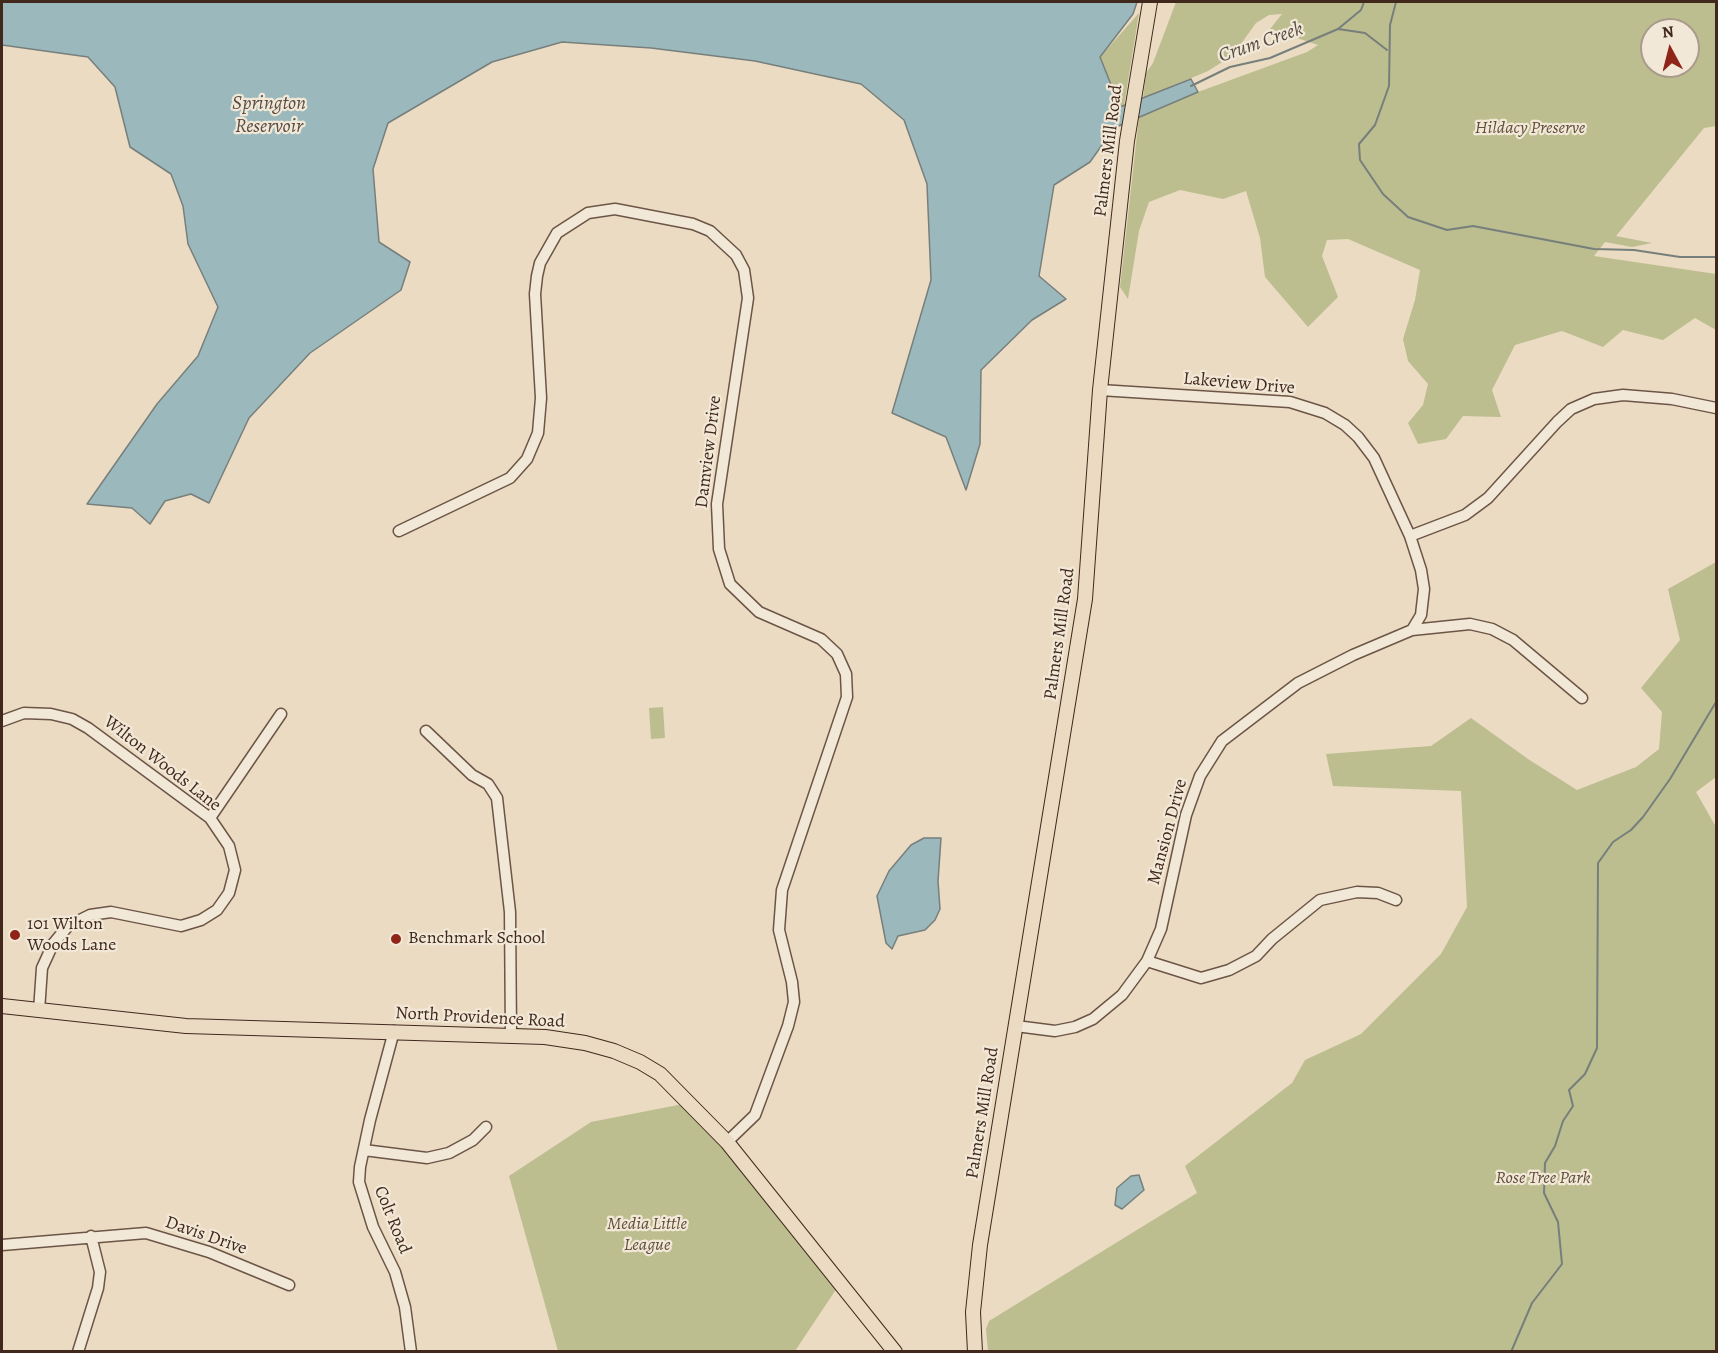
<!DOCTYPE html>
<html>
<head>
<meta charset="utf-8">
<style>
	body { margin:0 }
	#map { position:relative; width:1718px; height:1353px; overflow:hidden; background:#ebdbc2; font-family:Alegreya,serif }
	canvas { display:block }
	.frame { position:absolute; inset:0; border:3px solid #41281d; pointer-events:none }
	.north { position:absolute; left:1640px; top:18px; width:60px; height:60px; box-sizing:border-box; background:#f2e8d7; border:2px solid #ab9b8d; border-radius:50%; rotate:353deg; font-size:16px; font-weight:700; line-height:24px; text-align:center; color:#41281d }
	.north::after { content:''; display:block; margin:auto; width:21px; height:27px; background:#8f2418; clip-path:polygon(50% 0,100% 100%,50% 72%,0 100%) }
</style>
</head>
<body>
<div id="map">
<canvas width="1718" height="1353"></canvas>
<div class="frame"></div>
<div class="north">N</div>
</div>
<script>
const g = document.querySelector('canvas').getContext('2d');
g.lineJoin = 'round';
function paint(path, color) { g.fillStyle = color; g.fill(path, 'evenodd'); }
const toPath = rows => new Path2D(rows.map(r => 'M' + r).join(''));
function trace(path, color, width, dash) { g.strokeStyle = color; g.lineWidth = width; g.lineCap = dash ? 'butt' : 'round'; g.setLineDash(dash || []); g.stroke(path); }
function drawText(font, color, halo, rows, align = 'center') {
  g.font = font + ' Alegreya,serif'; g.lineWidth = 4.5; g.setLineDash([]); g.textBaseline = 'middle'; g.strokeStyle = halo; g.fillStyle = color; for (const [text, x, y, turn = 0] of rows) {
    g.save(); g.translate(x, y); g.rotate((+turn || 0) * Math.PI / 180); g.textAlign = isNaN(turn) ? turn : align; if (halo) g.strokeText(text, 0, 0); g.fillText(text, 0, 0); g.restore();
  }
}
const green = toPath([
	[1176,2,1716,2,1716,126,1704,128,1616,236,1652,243,1632,247,1605,242,1594,256,1716,274,1716,330,1695,318,1663,340,1623,330,1603,347,1562,331,1515,345,1492,390,1501,417,1463,416,1446,439,1418,444,1408,423,1423,405,1428,384,1408,361,1403,339,1415,300,1420,270,1348,239,1327,240,1322,256,1338,297,1308,327,1265,277,1260,238,1246,191,1223,199,1180,190,1149,202,1139,231,1128,299,1120,287,1139,117,1198,92,1307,52,1318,45,1270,29,1282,14,1269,15,1256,23,1233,55,1208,71,1143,98,1146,73,1153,63],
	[1652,30,1688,30,1688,66,1652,66],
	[1139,13,1124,106,1120,108,1100,57],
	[1716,562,1716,777,1696,792,1716,827,1716,1351,988,1351,986,1329,989,1321,1197,1193,1185,1166,1292,1083,1305,1060,1361,1034,1441,954,1467,907,1461,791,1333,786,1326,754,1431,746,1471,718,1528,759,1577,790,1636,767,1659,749,1662,712,1641,688,1680,640,1668,589],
	[663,707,665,738,651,739,649,708],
	[688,1103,837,1288,795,1351,558,1351,509,1176,591,1122]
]);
const water = toPath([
	[2,2,1137,2,1133,14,1100,57,1120,107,1191,79,1198,92,1114,128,1090,162,1054,185,1039,276,1066,299,1032,320,981,370,980,444,966,490,946,437,892,413,931,280,927,184,904,120,861,84,755,61,651,48,562,42,492,62,388,123,373,169,379,242,410,262,401,290,310,353,249,418,209,503,191,494,165,501,150,524,132,508,87,504,157,404,198,356,218,307,188,244,183,206,171,174,130,147,115,87,88,57,2,45,2,2],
	[924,838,941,838,938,881,940,909,935,920,925,930,898,936,892,949,886,943,877,896,889,871,911,845,924,838],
	[1139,1175,1144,1190,1122,1209,1115,1205,1117,1188,1131,1176,1139,1175]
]);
const stream = toPath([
	[1396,2,1390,25,1389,86,1375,125,1359,144,1360,160,1383,194,1408,217,1447,230,1473,226,1594,249,1634,250,1680,257,1716,257],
	[1338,29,1361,10,1364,2],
	[1191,86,1230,67,1270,58,1338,29,1365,33,1387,50],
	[1511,1352,1532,1303,1562,1264,1558,1222,1544,1193,1545,1163,1555,1146,1563,1121,1573,1106,1569,1090,1585,1074,1597,1048,1598,863,1613,842,1631,830,1643,817,1670,779,1716,702]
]);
const minor = toPath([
	[1100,390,1290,402,1325,413,1345,425,1358,437,1374,458,1410,536,1421,570,1424,589,1421,615,1412,630,1470,624,1492,629,1513,640,1582,698],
	[399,531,510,478,527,459,538,433,541,398,535,294,537,276,540,263,557,233,588,213,615,209,693,224,710,231,736,255,744,270,748,298,717,504,719,549,730,584,759,612,821,639,837,654,846,674,847,697,782,890,779,930,792,982,794,1002,788,1026,755,1115,727,1142],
	[1410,536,1465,515,1488,498,1557,422,1571,409,1594,399,1623,395,1672,399,1716,408],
	[2,721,24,713,51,714,72,719,88,728,210,818,229,846,235,870,229,893,217,910,201,920,181,926,111,912,90,915,68,926,53,944,42,968,39,1011],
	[426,731,472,775,488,784,497,798,510,912,511,1036],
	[210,818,281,714],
	[1147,961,1201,978,1229,970,1256,956,1272,939,1320,900,1357,892,1378,893,1396,900],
	[1016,1026,1055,1031,1075,1027,1093,1019,1122,995,1147,961,1161,929,1186,815,1200,776,1222,741,1298,683,1353,655,1412,630],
	[394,1031,370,1120,360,1167,359,1182,373,1227,395,1272,405,1307,411,1352],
	[364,1150,427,1158,449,1153,473,1140,486,1127],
	[2,1245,146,1233,209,1252,289,1285],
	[78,1352,98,1288,100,1272,91,1236]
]);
const major = toPath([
	[2,1006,186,1026,545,1037,585,1043,614,1051,640,1062,660,1074,727,1142,895,1352],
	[975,1352,973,1312,980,1245,1085,599,1100,390,1127,141,1150,2]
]);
const markers = [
	[15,935,6,"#8f2418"],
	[396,939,6,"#8f2418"]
];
const parkNames = [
	["Hildacy Preserve",1530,129],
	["Rose Tree Park",1543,1179],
	["Media Little",647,1225],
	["League",647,1246]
];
const streetNames = [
	["Palmers Mill Road",1109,151,-83],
	["Lakeview Drive",1239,384,5],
	["Damview Drive",709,452,-83],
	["Palmers Mill Road",1060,634,-82],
	["Wilton Woods Lane",162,764,38],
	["Mansion Drive",1168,832,-75],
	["North Providence Road",480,1018,3],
	["Palmers Mill Road",983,1113,-81],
	["Colt Road",392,1220,68],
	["Davis Drive",206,1236,19]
];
const poiNames = [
	["101 Wilton",27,925],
	["Woods Lane",27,946],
	["Benchmark School",408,939]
];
const waterNames = [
	["Crum Creek",1261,43,-19],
	["Springton",269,104],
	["Reservoir",269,127]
];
paint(green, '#bcbe8f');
paint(water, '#9bb9bc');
trace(water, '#777f7c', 1.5);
trace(stream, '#777f7c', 2);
trace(minor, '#6c5546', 13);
trace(major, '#41281d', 16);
trace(minor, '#f2e8d7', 10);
trace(major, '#ebdbc2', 14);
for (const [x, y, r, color] of markers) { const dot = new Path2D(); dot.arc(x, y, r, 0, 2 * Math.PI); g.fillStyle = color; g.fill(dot); trace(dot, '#f2e8d7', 2); }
drawText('italic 18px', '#604e3a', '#f2e8d7', parkNames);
drawText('18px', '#41281d', '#f2e8d7', streetNames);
drawText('18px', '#41281d', '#f2e8d7', poiNames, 'left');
drawText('italic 20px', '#584c45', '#f2e8d7', waterNames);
</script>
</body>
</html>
